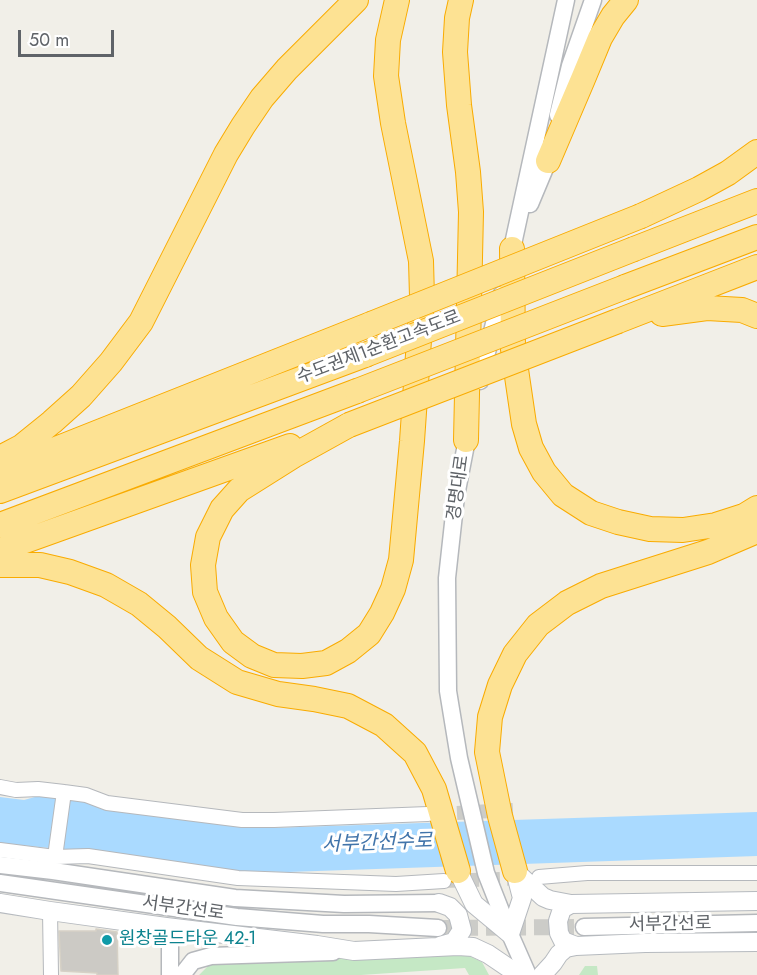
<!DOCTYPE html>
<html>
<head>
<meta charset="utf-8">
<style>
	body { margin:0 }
	#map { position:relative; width:757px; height:975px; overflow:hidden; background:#f1efe8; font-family:Jost,sans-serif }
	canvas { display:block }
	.scale { position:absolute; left:18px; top:30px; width:96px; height:27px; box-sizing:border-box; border:3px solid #5f6368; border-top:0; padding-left:8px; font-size:18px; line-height:21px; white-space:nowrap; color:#5f6368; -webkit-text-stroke:4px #fff; paint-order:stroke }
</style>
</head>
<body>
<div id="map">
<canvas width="757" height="975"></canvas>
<div class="scale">50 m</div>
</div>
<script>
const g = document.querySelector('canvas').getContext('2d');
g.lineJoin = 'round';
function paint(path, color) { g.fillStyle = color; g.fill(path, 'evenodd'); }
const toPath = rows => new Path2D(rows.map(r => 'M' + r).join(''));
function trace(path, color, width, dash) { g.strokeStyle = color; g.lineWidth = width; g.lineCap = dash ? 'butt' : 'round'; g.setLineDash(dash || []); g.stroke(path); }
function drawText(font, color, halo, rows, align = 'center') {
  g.font = font + ' Jost,"Noto Sans KR",sans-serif'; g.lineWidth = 6; g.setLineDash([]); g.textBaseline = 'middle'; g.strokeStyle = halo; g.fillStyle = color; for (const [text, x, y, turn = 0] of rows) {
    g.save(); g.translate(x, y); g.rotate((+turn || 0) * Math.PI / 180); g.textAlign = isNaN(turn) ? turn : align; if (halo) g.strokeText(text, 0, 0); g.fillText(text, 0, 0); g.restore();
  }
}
const green = toPath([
	[436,954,467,955,482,962,489,975,469,975,465,968,361,975,199,975,211,963],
	[585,966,597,966,598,975,579,975]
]);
const water = toPath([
	[42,795,85,802,101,809,233,826,269,828,757,812,757,856,288,872,236,871,98,853,0,843,0,797,24,800]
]);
const building = toPath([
	[96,929,117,932,118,975,97,975,97,973,61,971,59,931,96,931,96,929]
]);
const minorTunnel = toPath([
	[436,814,513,810],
	[444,881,525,878]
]);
const tertiaryTunnel = toPath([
	[438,928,584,927]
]);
const minor = toPath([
	[0,787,16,790,38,789,64,792,86,795,107,803,242,820,274,820,428,814],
	[0,850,55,857,88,856,238,878,396,884,444,881],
	[54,864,64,792],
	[539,877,587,873,757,873],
	[50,911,51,975]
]);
const tertiary = toPath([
	[558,115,570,66,593,0],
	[530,204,548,161,550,152],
	[510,258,566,0],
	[480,381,501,295],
	[469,429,456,496,447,578,448,691,459,758,486,873,510,934,528,975],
	[0,865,53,871,235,898,344,904,439,903],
	[0,883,237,917,323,924,369,924,438,928],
	[166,927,170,940,170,975],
	[584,927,757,923],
	[182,975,193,961,211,956,333,952]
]);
const secondary = toPath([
	[458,871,474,904,510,934,522,898,515,871],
	[515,871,543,897,550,900,571,904,757,901],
	[0,903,50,911,166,927,317,945,354,951,458,946,473,947,488,954,519,975],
	[439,903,450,907,458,915,462,930,454,942,440,946],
	[571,904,562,909,558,921,559,933,563,941,576,946],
	[542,975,553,963,559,954,566,948,576,946,645,943,757,942]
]);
const motorway = toPath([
	[461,0,457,18,455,52,459,105,468,172,471,212,466,440],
	[548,161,583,79,600,38,613,16,626,0],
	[641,216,699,189,728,173,757,152],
	[512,249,513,349,524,424,531,448,544,472,563,495,591,513,618,522,650,529,683,530,716,525,744,516,757,508],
	[634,249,757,201],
	[625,287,757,237],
	[662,314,707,308,742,310,757,316],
	[618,321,757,267],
	[349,425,293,456,239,490,222,509,208,537,203,565,205,592,216,618,233,642,252,656,274,665,302,666,326,663,348,651,369,634,382,613,393,589,401,560,412,441,422,297,421,261,393,123,386,76,388,40,397,0],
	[0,458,21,447,52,422,81,396,111,362,141,322,226,154,243,126,262,98,287,69,356,0],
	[3,470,371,324],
	[0,491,365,355],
	[0,525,357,391],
	[0,550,290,446],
	[0,565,40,565,70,572,106,585,139,604,167,627,199,658,237,682,278,694,314,699,348,706,384,725,415,753,434,789,458,871],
	[515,871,500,816,487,752,490,717,500,685,515,654,538,625,567,603,601,586,708,552,757,531]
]);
const motorwayBridge = toPath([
	[371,324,641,216],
	[365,355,634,249],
	[357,391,625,287],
	[349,425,618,321]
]);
const markers = [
	[107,940,6,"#0f9aa8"]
];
const streetNames = [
	["수도권제1순환고속도로",379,348,-21],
	["경명대로",459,488,-82],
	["서부간선로",183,909,8],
	["서부간선로",670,925,-1]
];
const cultureNames = [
	["원창골드타운 42-1",119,940]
];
const waterNames = [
	["서부간선수로",377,844,-2]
];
paint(green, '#c5e8c5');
paint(water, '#aadaff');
paint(building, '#cccac5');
trace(building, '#d6d1c6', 1.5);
trace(minorTunnel, '#ccccc8', 14, [14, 7]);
trace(tertiaryTunnel, '#ccccc8', 16, [16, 8]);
trace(minor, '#b5b8bc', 16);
trace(tertiary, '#b5b8bc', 19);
trace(secondary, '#b6babf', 20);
trace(motorway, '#f9ab00', 26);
trace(minor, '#fff', 14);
trace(tertiary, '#fff', 16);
trace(secondary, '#fff', 18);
trace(motorway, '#fde293', 24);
trace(motorwayBridge, '#f9ab00', 26, []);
trace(motorwayBridge, '#fde293', 24);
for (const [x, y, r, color] of markers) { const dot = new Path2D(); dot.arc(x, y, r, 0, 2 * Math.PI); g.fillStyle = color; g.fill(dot); trace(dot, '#fff', 2); }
drawText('18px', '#5f6368', '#fff', streetNames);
drawText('18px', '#0d838f', '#fff', cultureNames, 'left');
drawText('italic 20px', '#4174aa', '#fff', waterNames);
</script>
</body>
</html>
